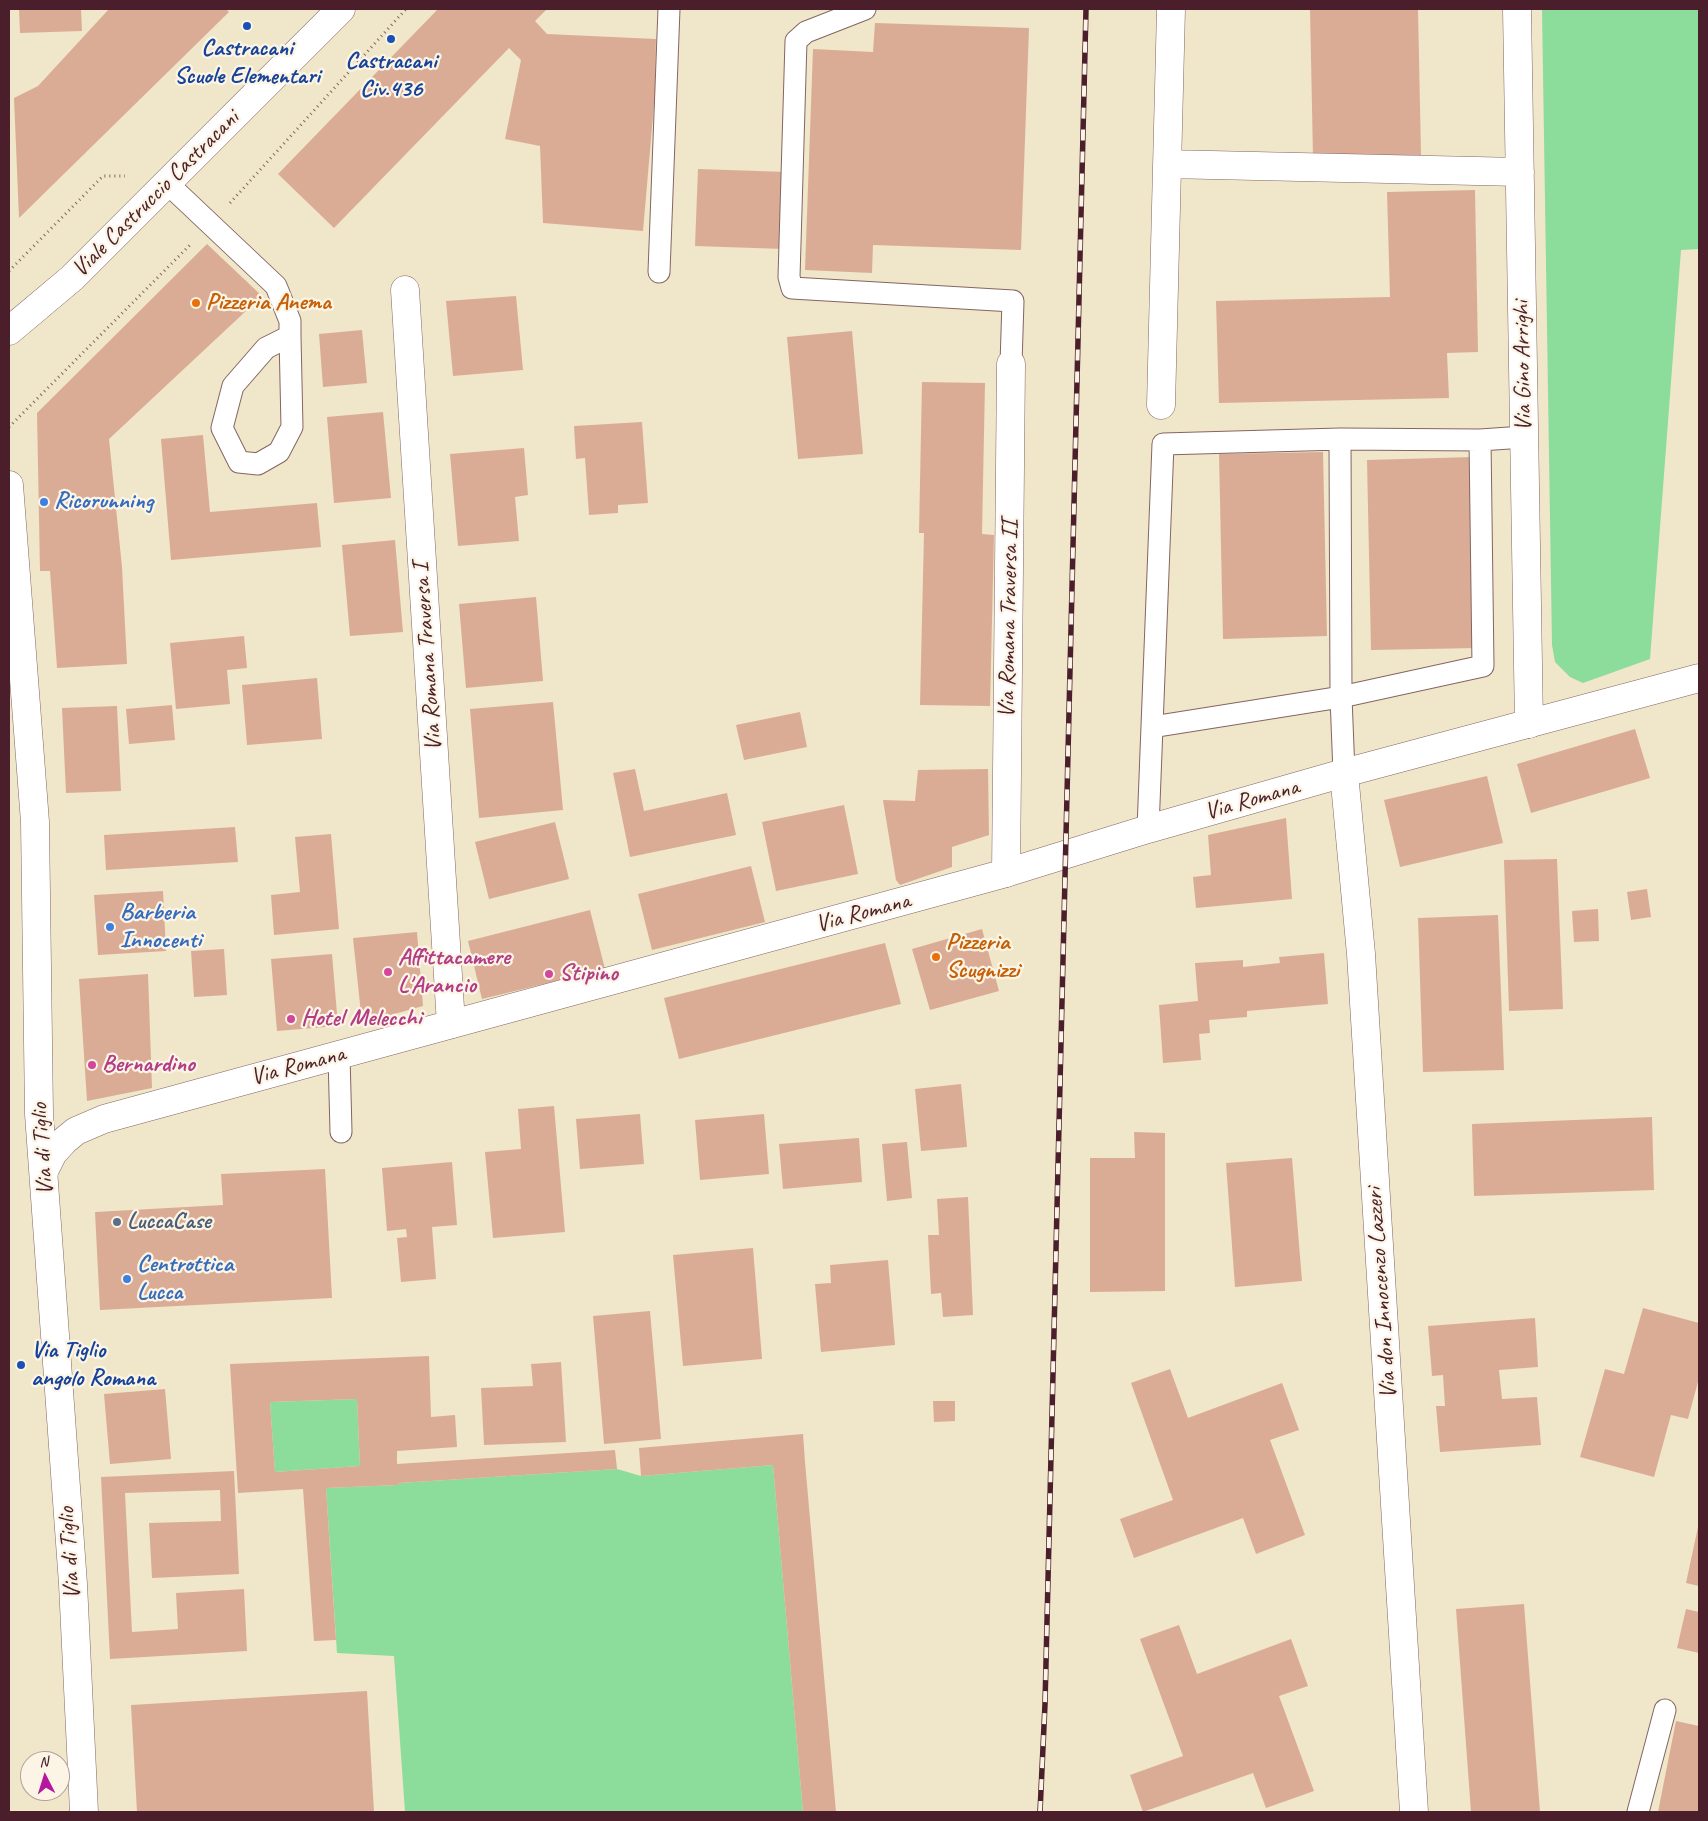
<!DOCTYPE html>
<html>
<head>
<meta charset="utf-8">
<style>
	body { margin:0 }
	#map { position:relative; width:1708px; height:1821px; overflow:hidden; background:#f0e6c9; font-family:Caveat,sans-serif }
	canvas { display:block }
	.frame { position:absolute; inset:0; border:10px solid #4a1f2b; pointer-events:none }
	.north { position:absolute; left:20px; top:1751px; width:50px; height:50px; box-sizing:border-box; background:#fcf5e5; border:1px solid #b59f9b; border-radius:50%; rotate:355deg; font-size:14px; font-weight:700; line-height:20px; text-align:center; color:#4a1f2b }
	.north::after { content:''; display:block; margin:auto; width:18px; height:22px; background:#b5179e; clip-path:polygon(50% 0,100% 100%,50% 72%,0 100%) }
</style>
</head>
<body>
<div id="map">
<canvas width="1708" height="1821"></canvas>
<div class="frame"></div>
<div class="north">N</div>
</div>
<script>
const g = document.querySelector('canvas').getContext('2d');
g.lineJoin = 'round';
function paint(path, color) { g.fillStyle = color; g.fill(path, 'evenodd'); }
const toPath = rows => new Path2D(rows.map(r => 'M' + r).join(''));
function trace(path, color, width, dash) { g.strokeStyle = color; g.lineWidth = width; g.lineCap = dash ? 'butt' : 'round'; g.setLineDash(dash || []); g.stroke(path); }
function drawText(font, color, halo, rows, align = 'center') {
  g.font = font + ' Caveat,sans-serif'; g.lineWidth = 4.5; g.setLineDash([]); g.textBaseline = 'middle'; g.strokeStyle = halo; g.fillStyle = color; for (const [text, x, y, turn = 0] of rows) {
    g.save(); g.translate(x, y); g.rotate((+turn || 0) * Math.PI / 180); g.textAlign = isNaN(turn) ? turn : align; if (halo) g.strokeText(text, 0, 0); g.fillText(text, 0, 0); g.restore();
  }
}
const green = toPath([
	[1542,9,1699,9,1699,249,1681,250,1650,659,1583,683,1570,677,1555,662,1552,645],
	[357,1399,360,1466,275,1472,270,1402],
	[773,1465,803,1812,405,1812,394,1656,337,1653,326,1488,398,1485,399,1483,617,1469,641,1476]
]);
const building = toPath([
	[19,9,81,9,82,31,20,33],
	[109,9,226,9,229,12,19,218,14,98,38,86],
	[438,9,547,9,535,21,547,34,656,39,655,93,643,231,543,223,540,146,505,139,521,60,509,48,334,228,278,174],
	[1310,9,1418,9,1421,155,1313,157],
	[875,23,1029,28,1021,250,873,245,872,273,805,270,813,49,873,52],
	[698,169,787,172,784,249,695,246],
	[1475,190,1478,352,1447,353,1449,398,1219,403,1216,301,1390,297,1387,192],
	[207,244,262,296,109,439,122,567,127,664,57,668,50,571,40,571,37,413],
	[516,296,523,370,453,376,446,301],
	[362,330,367,383,323,387,319,334],
	[852,331,863,454,798,459,787,337],
	[922,382,985,383,982,534,994,535,990,706,920,705,924,533,919,533],
	[383,412,391,498,334,503,327,417],
	[642,422,648,503,618,505,618,513,589,515,585,458,576,459,574,426],
	[203,435,210,512,317,503,321,547,171,560,161,439],
	[524,448,528,495,515,497,519,541,458,546,450,454],
	[1323,452,1327,636,1223,639,1219,454],
	[1473,457,1477,648,1371,650,1367,460],
	[395,540,403,632,350,636,342,545],
	[536,597,543,681,466,688,459,604],
	[244,636,247,668,227,670,230,704,176,709,170,643],
	[317,678,322,739,247,745,242,685],
	[553,702,563,810,479,818,470,709],
	[172,705,175,740,129,744,126,709],
	[117,706,121,791,66,793,62,708],
	[800,712,807,747,744,760,736,725],
	[1635,729,1650,778,1531,813,1517,764],
	[635,769,644,811,727,793,736,835,630,857,613,773],
	[988,769,989,835,952,847,952,867,900,885,896,880,883,800,915,801,918,770],
	[1487,776,1503,843,1400,867,1384,800],
	[844,805,858,874,776,891,762,822],
	[1286,818,1292,899,1196,908,1193,877,1211,875,1208,835],
	[555,822,569,879,489,899,475,842],
	[235,827,238,862,106,870,104,835],
	[331,834,339,929,274,935,271,895,300,892,295,837],
	[1557,859,1563,1009,1509,1011,1504,860],
	[751,866,765,922,652,950,638,894],
	[1647,889,1651,917,1631,920,1627,892],
	[163,891,166,951,98,955,94,895],
	[1598,909,1599,941,1574,942,1572,911],
	[590,910,605,969,482,999,468,941],
	[1498,915,1504,1070,1423,1072,1418,918],
	[982,929,999,991,930,1010,912,949],
	[417,932,423,1006,362,1023,353,938],
	[885,943,901,1004,679,1059,664,998],
	[224,949,227,995,194,997,191,951],
	[1324,953,1328,1004,1247,1011,1247,1017,1209,1020,1210,1033,1199,1034,1201,1060,1163,1063,1159,1005,1198,1001,1195,963,1243,960,1243,967,1280,963,1279,957],
	[332,954,338,1026,277,1031,271,959],
	[148,974,152,1088,87,1101,79,979],
	[961,1084,967,1147,921,1151,915,1089],
	[554,1106,565,1232,493,1238,485,1152,521,1149,518,1109],
	[640,1114,644,1164,580,1169,576,1119],
	[764,1114,769,1174,700,1180,695,1120],
	[1652,1117,1654,1190,1474,1196,1472,1124],
	[1134,1132,1165,1133,1165,1291,1090,1292,1090,1158,1135,1158],
	[859,1138,862,1182,783,1189,779,1144],
	[907,1142,912,1198,887,1201,882,1144],
	[1292,1158,1302,1281,1235,1287,1226,1163],
	[452,1162,457,1225,432,1227,436,1279,401,1282,397,1238,407,1237,406,1229,387,1231,382,1168],
	[325,1169,332,1298,100,1310,95,1212,223,1205,221,1174],
	[968,1197,973,1315,943,1317,941,1293,931,1294,928,1235,939,1235,937,1199],
	[753,1248,762,1359,683,1366,673,1255],
	[888,1260,895,1345,821,1352,815,1284,831,1283,830,1265],
	[1643,1308,1699,1323,1699,1378,1688,1419,1671,1415,1654,1477,1580,1457,1605,1369,1624,1374],
	[650,1311,661,1439,604,1444,593,1316],
	[1535,1318,1538,1367,1499,1370,1502,1399,1537,1397,1541,1445,1440,1452,1436,1406,1445,1406,1443,1375,1432,1376,1428,1326],
	[429,1356,431,1417,455,1415,457,1447,397,1451,397,1464,615,1450,617,1469,399,1483,398,1485,326,1488,336,1640,314,1641,303,1489,238,1493,230,1364],
	[357,1399,360,1466,275,1472,270,1402],
	[561,1362,566,1442,484,1445,481,1388,533,1386,531,1364],
	[1170,1369,1188,1418,1282,1383,1299,1430,1270,1440,1305,1535,1256,1554,1243,1518,1134,1558,1120,1519,1173,1500,1131,1383],
	[165,1389,171,1459,110,1464,104,1394],
	[933,1401,955,1401,955,1421,934,1422],
	[803,1434,805,1462,836,1812,803,1812,773,1465,641,1476,639,1448],
	[234,1471,239,1574,152,1578,149,1523,221,1521,220,1490,125,1493,132,1632,178,1629,176,1593,244,1589,247,1651,110,1659,101,1477],
	[1698,1527,1699,1527,1699,1586,1686,1583],
	[1524,1604,1540,1812,1471,1812,1456,1609],
	[1686,1609,1699,1612,1699,1653,1677,1648],
	[1179,1625,1197,1674,1291,1639,1308,1686,1279,1696,1314,1791,1266,1808,1253,1773,1143,1812,1130,1775,1183,1756,1140,1639],
	[367,1691,374,1812,137,1812,131,1705],
	[1676,1721,1699,1726,1699,1812,1658,1812]
]);
const path = toPath([
	[230,203,406,9],
	[9,271,103,176,125,176],
	[9,427,190,245]
]);
const service = toPath([
	[865,9,806,32,796,41,789,277,792,288,1013,301,1011,364],
	[167,183,276,286,290,321,290,336,292,427,279,452,258,464,239,462,222,428,233,386,266,348,290,336],
	[659,272,669,9],
	[1340,439,1341,697,1344,773],
	[1152,727,1341,697,1483,666,1480,440],
	[1148,829,1163,444,1340,439,1480,440,1524,437],
	[339,1055,341,1132],
	[1638,1812,1665,1710]
]);
const minor = toPath([
	[1517,9,1529,724],
	[1167,164,1520,172],
	[405,290,451,1024],
	[1161,405,1171,9],
	[1344,773,1361,954,1414,1812],
	[1006,873,1011,364]
]);
const secondary = toPath([
	[44,1171,53,1153,65,1140,76,1131,104,1119,1006,873,1148,829,1344,773,1699,678]
]);
const primary = toPath([
	[9,331,72,278,341,9],
	[9,485,35,822,39,1114,73,1584,84,1812]
]);
const rail = toPath([
	[1040,1812,1045,1704,1086,9]
]);
const markers = [
	[247,26,5,"#1a4fb4"],
	[391,39,5,"#1a4fb4"],
	[196,303,5,"#e8710a"],
	[44,502,5,"#3f7fe0"],
	[110,927,5,"#3f7fe0"],
	[936,957,5,"#e8710a"],
	[388,972,5,"#d1479c"],
	[549,974,5,"#d1479c"],
	[291,1019,5,"#d1479c"],
	[92,1065,5,"#d1479c"],
	[117,1222,5,"#5c6f8a"],
	[127,1279,5,"#3f7fe0"],
	[21,1365,5,"#1a4fb4"]
];
const transitNames = [
	["Castracani",247,49],
	["Scuole Elementari",247,77],
	["Castracani",391,62],
	["Civ.436",391,90],
	["Via Tiglio",31,1351,"left"],
	["angolo Romana",31,1379,"left"]
];
const streetNames = [
	["Viale Castruccio Castracani",156,194,-45],
	["Via Gino Arrighi",1523,366,-91],
	["Via Romana Traversa II",1009,619,-89],
	["Via Romana Traversa I",428,657,-94],
	["Via Romana",1252,800,-16],
	["Via Romana",863,913,-15],
	["Via Romana",298,1066,-15],
	["Via di Tiglio",43,1149,-94],
	["Via don Innocenzo Lazzeri",1382,1293,-94],
	["Via di Tiglio",70,1553,-94]
];
const foodNames = [
	["Pizzeria Anema",206,303],
	["Pizzeria",946,943],
	["Scugnizzi",946,971]
];
const shopNames = [
	["Ricorunning",54,502],
	["Barberia",120,913],
	["Innocenti",120,941],
	["Centrottica",137,1265],
	["Lucca",137,1293]
];
const hotelNames = [
	["Affittacamere",398,958],
	["L'Arancio",398,986],
	["Stipino",559,974],
	["Hotel Melecchi",301,1019],
	["Bernardino",102,1065]
];
const serviceNames = [
	["LuccaCase",127,1222]
];
paint(green, '#8cdc9b');
paint(building, '#dbac95');
trace(service, '#846562', 23);
trace(minor, '#846562', 29);
trace(secondary, '#846562', 29);
trace(primary, '#846562', 29);
trace(path, '#846562', 3, [1, 4]);
trace(service, '#fff', 21);
trace(minor, '#fff', 28);
trace(secondary, '#fff', 28);
trace(primary, '#fff', 28);
trace(rail, '#4a1f2b', 5.5);
trace(rail, '#fcf5e5', 4, [11]);
for (const [x, y, r, color] of markers) { const dot = new Path2D(); dot.arc(x, y, r, 0, 2 * Math.PI); g.fillStyle = color; g.fill(dot); trace(dot, '#fcf5e5', 2); }
drawText('bold 24px', '#164399', '#fcf5e5', transitNames);
drawText('24px', '#4a1f2b', '#fcf5e5', streetNames);
drawText('bold 24px', '#c56008', '#fcf5e5', foodNames, 'left');
drawText('bold 24px', '#366cbe', '#fcf5e5', shopNames, 'left');
drawText('bold 24px', '#b23c85', '#fcf5e5', hotelNames, 'left');
drawText('bold 24px', '#4e5e75', '#fcf5e5', serviceNames, 'left');
</script>
</body>
</html>
